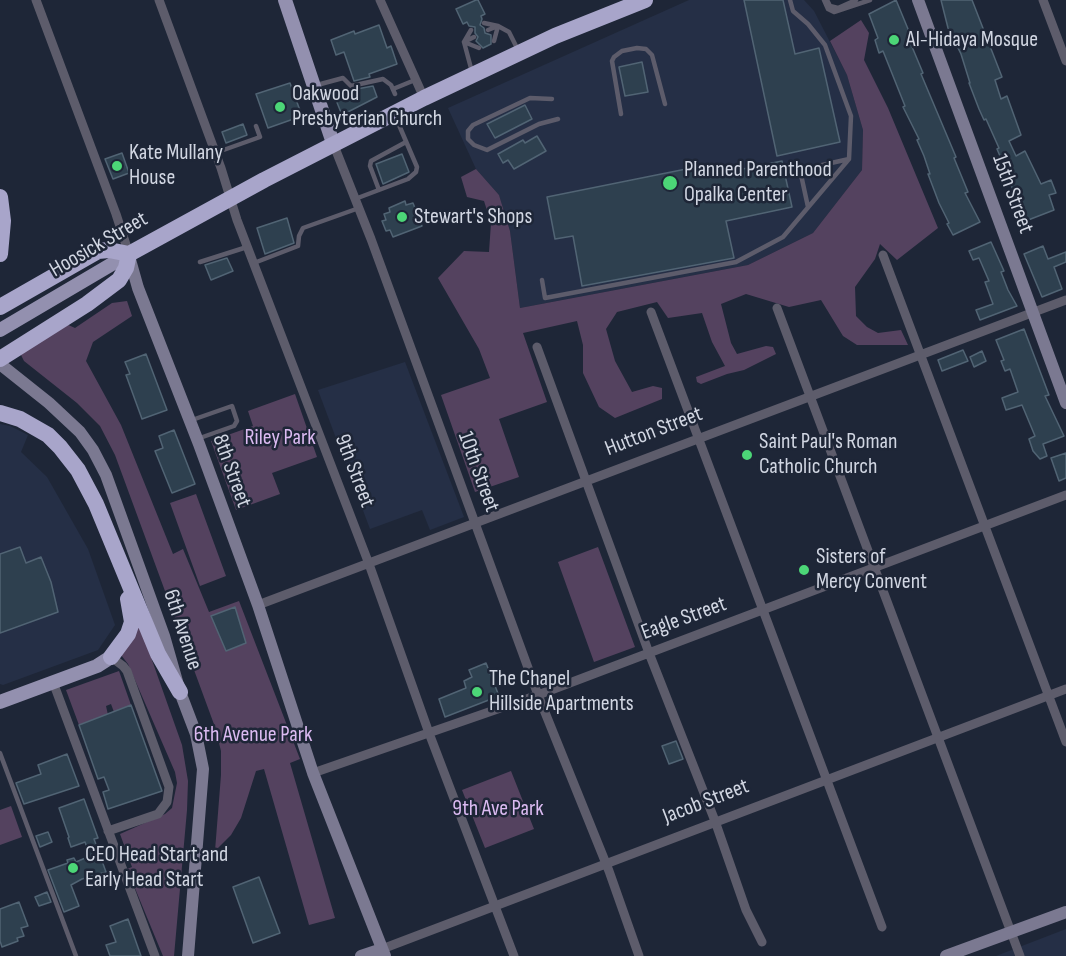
<!DOCTYPE html>
<html>
<head>
<meta charset="utf-8">
<style>
	body { margin:0 }
	canvas { display:block; background:#1e2637 }
</style>
</head>
<body>
<canvas width="1066" height="956"></canvas>
<script>
const g = document.querySelector('canvas').getContext('2d');
g.lineJoin = 'round';
function paint(path, color) { g.fillStyle = color; g.fill(path, 'evenodd'); }
const toPath = rows => new Path2D(rows.map(r => 'M' + r).join(''));
function trace(path, color, width, dash) { g.strokeStyle = color; g.lineWidth = width; g.lineCap = dash ? 'butt' : 'round'; g.setLineDash(dash || []); g.stroke(path); }
function drawText(font, color, halo, rows, align = 'center') {
  g.font = font + ' "Sofia Sans Condensed",sans-serif'; g.lineWidth = 5; g.setLineDash([]); g.textBaseline = 'middle'; g.strokeStyle = halo; g.fillStyle = color; for (const [text, x, y, turn = 0] of rows) {
    g.save(); g.translate(x, y); g.rotate((+turn || 0) * Math.PI / 180); g.textAlign = isNaN(turn) ? turn : align; if (halo) g.strokeText(text, 0, 0); g.fillText(text, 0, 0); g.restore();
  }
}
const built = toPath([
	[689,0,804,0,814,11,847,75,863,130,862,170,813,233,748,265,520,308,510,231,499,195,476,169,448,108],
	[405,362,464,517,430,530,422,510,370,529,318,390],
	[0,424,10,426,28,435,21,452,47,477,88,549,115,625,98,650,3,685,0,684],
	[1066,929,1066,956,996,956]
]);
const green = toPath([
	[861,20,869,33,864,60,888,108,938,228,897,260,880,244,875,259,855,287,856,316,867,327,878,333,901,330,908,345,857,345,843,336,821,300,789,307,746,294,721,304,731,343,737,354,766,346,773,347,776,354,744,370,727,374,701,384,697,382,696,377,725,366,712,342,702,313,668,318,657,302,617,312,606,329,615,361,632,392,653,386,662,388,662,399,615,418,599,407,583,373,583,345,577,321,523,333,547,402,499,419,519,477,475,492,441,395,490,378,479,349,438,278,464,251,489,252,491,223,484,201,467,197,461,177,476,169,499,195,510,231,520,308,748,265,813,233,862,170,863,130,847,75,830,41],
	[127,301,132,316,93,342,86,361,121,425,173,554,183,549,209,612,239,601,300,759,290,763,335,918,309,925,264,769,256,771,241,818,231,835,215,851,221,775,221,751,215,727,115,455,100,426,77,403,24,361,21,355,55,319,75,328,112,303],
	[295,394,317,457,272,473,280,494,236,510,211,441,253,426,248,411],
	[196,494,226,576,200,586,170,503],
	[598,547,635,647,594,662,558,562],
	[137,627,141,629,182,745,188,781,187,810,174,956,163,956,127,869,132,867,120,834,165,814,172,808,177,783,175,772,128,664,121,655],
	[119,671,131,705,114,712,111,704,106,706,108,715,79,725,66,690],
	[511,771,534,829,485,848,462,790],
	[11,806,22,837,0,845,0,810]
]);
const building = toPath([
	[476,0,478,0,485,14,481,16,482,19,480,25,484,28,485,33,491,35,491,44,483,48,476,41,478,37,475,33,475,27,469,26,467,22,463,24,456,9,476,0],
	[744,0,783,0,795,54,819,48,840,142,777,156,744,0],
	[896,0,913,41,910,42,923,73,921,74,956,157,954,158,968,192,965,193,980,222,953,235,947,224,949,223,939,203,928,174,930,174,924,156,917,140,919,139,903,107,905,106,883,51,879,53,875,40,878,38,869,14,896,0],
	[941,0,972,0,1002,77,995,80,1001,99,1007,96,1021,135,1009,141,1016,156,1025,151,1041,184,1051,180,1056,193,1049,195,1054,210,1023,222,1012,195,1015,193,1006,176,1008,175,997,149,999,148,986,119,984,120,979,109,969,83,970,83,961,54,948,28,941,0],
	[379,25,387,48,391,46,397,64,369,74,370,77,354,81,344,52,336,55,331,40,354,31,355,34,379,25],
	[642,62,648,92,625,96,619,67,642,62],
	[290,83,302,116,268,128,256,94,290,83],
	[373,86,377,97,342,115,336,100,358,92,357,89,373,86],
	[525,105,532,119,495,138,487,124,525,105],
	[243,124,247,135,226,143,222,132,243,124],
	[537,136,546,151,514,169,508,160,503,163,498,154,523,140,525,143,537,136],
	[122,153,129,173,113,179,105,159,122,153],
	[402,154,409,172,383,184,376,164,402,154],
	[782,161,792,207,726,221,734,258,582,286,573,236,555,239,547,197,711,164,713,175,782,161],
	[405,201,406,205,413,203,422,226,393,237,390,230,386,231,382,221,386,220,384,214,390,212,389,208,405,201],
	[287,218,294,243,265,254,257,228,287,218],
	[991,242,1004,271,1001,272,1008,290,1017,306,980,320,976,310,993,304,985,282,989,281,979,258,973,260,969,251,991,242],
	[1043,246,1048,259,1066,252,1066,262,1054,267,1062,289,1042,297,1024,254,1043,246],
	[227,258,233,271,211,280,205,265,227,258],
	[1024,329,1049,395,1045,396,1064,436,1043,444,1047,456,1040,459,1033,451,1029,439,1035,436,1022,405,1006,410,1002,398,1018,392,1010,369,1005,371,1001,361,1004,360,996,340,1024,329],
	[963,350,968,361,942,371,938,360,963,350],
	[982,351,986,361,974,367,970,357,982,351],
	[146,354,167,410,142,419,126,375,130,374,125,362,146,354],
	[174,430,195,484,172,493,155,451,163,448,159,436,174,430],
	[1066,453,1066,478,1059,481,1051,458,1066,453],
	[20,547,26,563,41,557,51,582,58,612,0,633,0,554,20,547],
	[235,607,246,643,226,651,211,616,235,607],
	[486,663,499,696,445,717,439,699,466,688,464,681,472,677,469,670,486,663],
	[131,705,162,791,108,809,103,792,109,790,104,777,98,779,79,725,131,705],
	[676,741,683,759,669,764,662,746,676,741],
	[67,754,79,786,24,804,16,783,41,774,38,765,67,754],
	[84,799,98,838,94,839,106,872,82,879,71,885,79,906,64,912,48,870,68,863,67,860,74,858,76,862,90,856,85,842,71,847,68,838,69,837,59,808,84,799],
	[48,832,52,842,40,847,36,836,48,832],
	[259,877,280,933,253,943,233,887,259,877],
	[47,892,51,902,39,906,35,897,47,892],
	[19,902,28,926,21,928,24,936,17,938,18,941,2,947,0,941,0,909,19,902],
	[128,919,141,956,110,956,106,945,116,942,110,926,128,919]
]);
const lane = toPath([
	[824,0,828,9,834,12,870,0],
	[827,0,830,6,838,8,856,0],
	[484,23,498,26,509,32,518,50],
	[471,30,464,42,472,72],
	[488,30,498,26],
	[494,41,498,26],
	[464,42,479,48],
	[464,42,474,37],
	[317,85,343,78,351,86,383,79,391,85,395,94],
	[393,89,415,80],
	[552,99,530,98,473,125,468,131,468,139,474,145,487,150,539,124,558,119],
	[621,114,612,61,614,57,622,51,637,48,646,49,652,55,665,104],
	[215,153,260,137,256,126],
	[379,190,370,166,371,161,406,142],
	[355,199,408,179,416,172,417,167,396,118],
	[808,207,800,170,849,159],
	[200,262,247,247],
	[254,263,298,246,299,236,303,228,359,208],
	[542,280,545,298,736,262,783,237,849,159,851,116,825,45,808,24,793,11,790,0],
	[192,420,232,406,237,421,234,426,197,439],
	[0,753,76,956]
]);
const street = toPath([
	[36,0,116,214,129,254],
	[159,0,221,168,237,220,369,564,429,733,514,956],
	[380,0,424,98],
	[1043,0,1066,61],
	[333,143,371,239,538,695,609,871,639,956],
	[883,255,1066,742],
	[777,308,1020,956],
	[651,312,882,927],
	[537,347,649,653,715,821,746,910,762,942],
	[258,605,1066,300],
	[53,682,155,956],
	[313,773,538,695,1066,495],
	[108,831,158,814,167,802,169,787,127,671,123,666,111,657],
	[382,949,1066,689]
]);
const secondary = toPath([
	[918,0,1066,403],
	[129,256,138,288,199,444,258,605,313,773,385,956],
	[0,364,49,403,80,432,93,450,106,475,164,636,180,692,196,734,203,769,188,956],
	[361,956,382,949],
	[946,956,1066,912]
]);
const primary = toPath([
	[285,0,333,143],
	[0,330,129,254],
	[0,702,97,666,111,657]
]);
const highway = toPath([
	[0,197,3,221,0,254],
	[129,254,264,180,424,98,555,36,645,0],
	[0,307,98,251,109,250,129,254],
	[0,359,87,304,119,280,126,268,129,254],
	[0,413,20,419,48,435,60,447,78,470,96,504,158,654,180,692],
	[111,657,128,634,132,622,128,599]
]);
const markers = [
	[894,40,6,"#4cd677"],
	[280,107,6,"#4cd677"],
	[117,166,6,"#4cd677"],
	[670,183,8,"#4cd677"],
	[402,217,6,"#4cd677"],
	[747,455,6,"#4cd677"],
	[804,570,6,"#4cd677"],
	[477,692,6,"#4cd677"],
	[73,868,6,"#4cd677"]
];
const poiNames = [
	["Al-Hidaya Mosque",906,40],
	["Oakwood",292,94],
	["Presbyterian Church",292,119],
	["Kate Mullany",129,153],
	["House",129,178],
	["Planned Parenthood",684,170],
	["Opalka Center",684,195],
	["Stewart's Shops",414,217],
	["Saint Paul's Roman",759,442],
	["Catholic Church",759,467],
	["Sisters of",816,557],
	["Mercy Convent",816,582],
	["The Chapel",489,679],
	["Hillside Apartments",489,704],
	["CEO Head Start and",85,855],
	["Early Head Start",85,880]
];
const streetNames = [
	["15th Street",1012,194,70],
	["Hoosick Street",99,245,-30],
	["Hutton Street",654,432,-21],
	["8th Street",231,471,70],
	["9th Street",354,471,69],
	["10th Street",478,472,70],
	["Eagle Street",684,619,-20],
	["6th Avenue",182,630,72],
	["Jacob Street",706,802,-21]
];
const parkNames = [
	["Riley Park",280,438],
	["6th Avenue Park",253,735],
	["9th Ave Park",498,809]
];
paint(built, '#252f46');
paint(green, '#54425f');
paint(building, '#2e404f');
trace(building, '#516474', 1.5);
trace(lane, '#5d5c6b', 4.5);
trace(street, '#5d5c6b', 9);
trace(secondary, '#7b7991', 12);
trace(primary, '#9390af', 14);
trace(highway, '#a8a5ca', 16);
for (const [x, y, r, color] of markers) { const dot = new Path2D(); dot.arc(x, y, r, 0, 2 * Math.PI); g.fillStyle = color; g.fill(dot); trace(dot, '#1e2637', 2); }
drawText('22px', '#d1d6e2', '#1e2637', poiNames, 'left');
drawText('22px', '#d1d6e2', '#1e2637', streetNames);
drawText('22px', '#dbbaf1', '#1e2637', parkNames);
</script>
</body>
</html>
